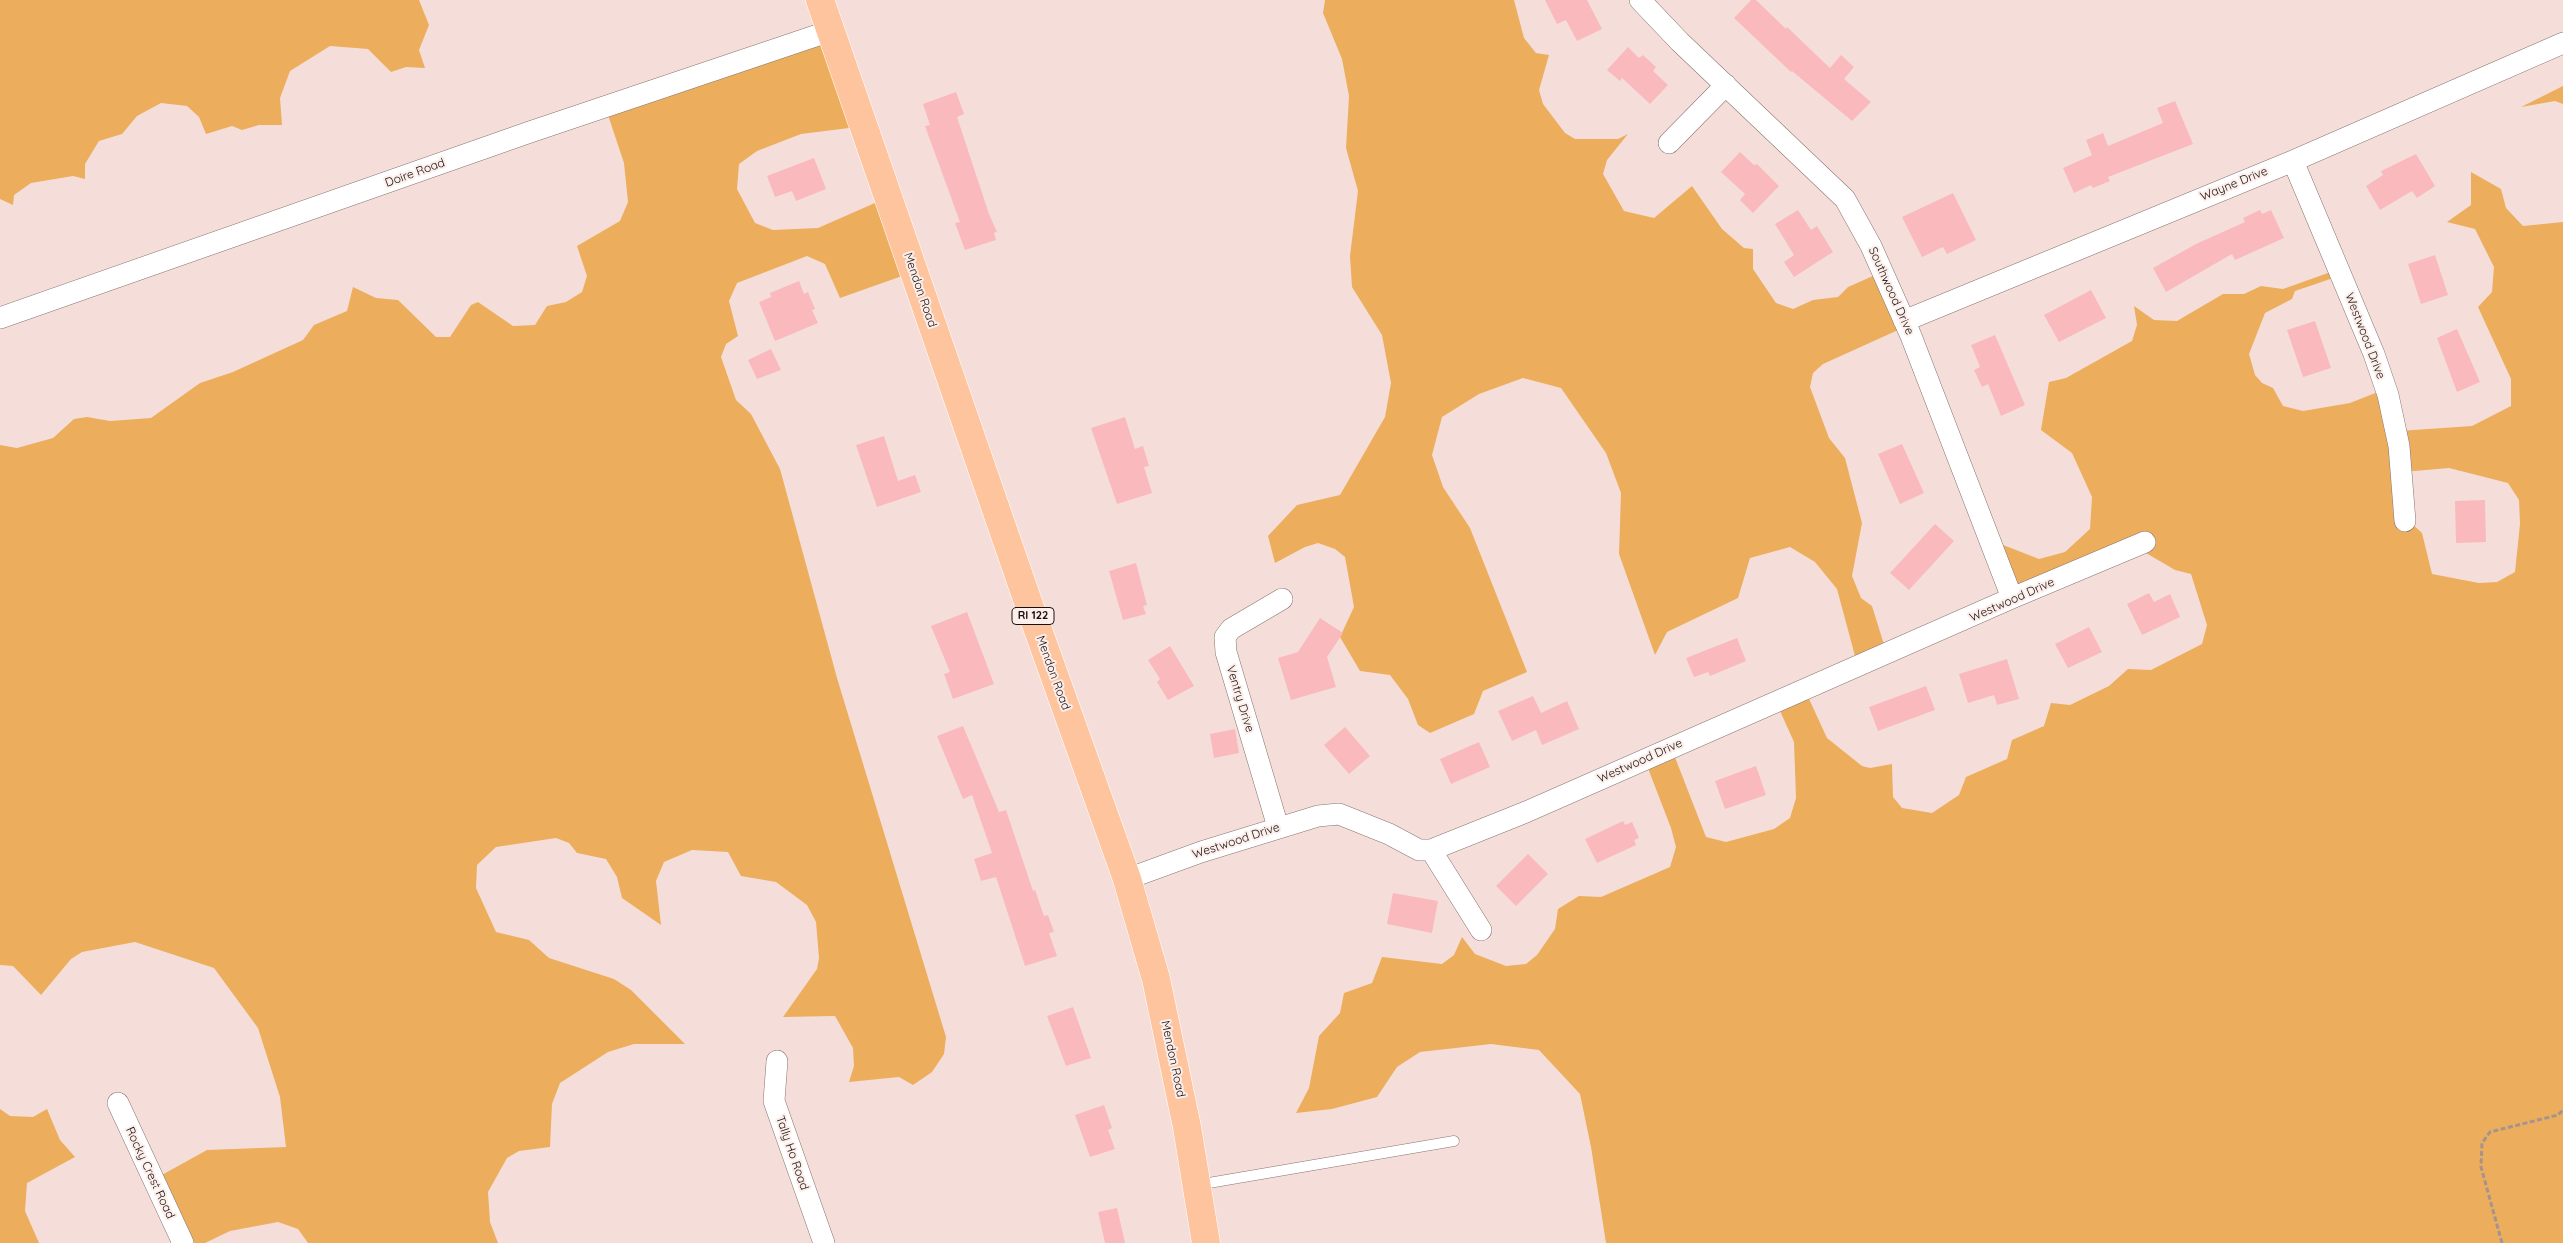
<!DOCTYPE html>
<html>
<head>
<meta charset="utf-8">
<style>
	body { margin:0 }
	canvas { display:block; background:#f5ded9 }
</style>
</head>
<body>
<canvas width="2563" height="1243"></canvas>
<script>
const g = document.querySelector('canvas').getContext('2d');
g.lineJoin = 'round';
function paint(path, color) { g.fillStyle = color; g.fill(path, 'evenodd'); }
const toPath = rows => new Path2D(rows.map(r => 'M' + r).join(''));
function trace(path, color, width, dash) { g.strokeStyle = color; g.lineWidth = width; g.lineCap = dash ? 'butt' : 'round'; g.setLineDash(dash || []); g.stroke(path); }
function drawText(font, color, halo, rows, align = 'center') {
  g.font = font + ' Quicksand,sans-serif'; g.lineWidth = 4; g.setLineDash([]); g.textBaseline = 'middle'; g.strokeStyle = halo; g.fillStyle = color; for (const [text, x, y, turn = 0] of rows) {
    g.save(); g.translate(x, y); g.rotate((+turn || 0) * Math.PI / 180); g.textAlign = isNaN(turn) ? turn : align; if (halo) g.strokeText(text, 0, 0); g.fillText(text, 0, 0); g.restore();
  }
}
const green = toPath([
	[0,0,419,0,429,25,419,50,425,68,406,67,391,72,368,49,330,46,290,71,280,98,282,125,259,125,242,130,232,126,206,134,199,117,187,106,161,103,137,116,122,134,99,141,85,164,85,179,73,176,31,183,14,195,13,205,0,199],
	[1325,0,1514,0,1524,38,1536,53,1549,55,1539,90,1543,104,1565,133,1575,139,1618,139,1628,134,1607,160,1603,174,1624,211,1654,218,1692,186,1722,229,1744,248,1753,249,1753,269,1776,303,1793,309,1813,300,1838,297,1848,287,1882,272,1907,326,1823,364,1813,373,1810,387,1829,438,1845,458,1862,523,1852,576,1861,598,1872,606,1886,651,1855,656,1837,589,1815,562,1790,547,1750,558,1738,598,1667,632,1655,655,1619,554,1621,493,1606,453,1561,388,1523,378,1479,394,1442,417,1432,455,1443,487,1470,528,1527,672,1483,691,1474,714,1430,733,1418,725,1408,699,1390,675,1360,671,1340,637,1354,607,1345,557,1335,549,1318,543,1305,547,1275,563,1268,536,1297,505,1340,495,1385,417,1391,383,1382,335,1352,287,1350,256,1358,191,1346,148,1349,96,1342,59,1323,13],
	[819,26,867,122,849,128,801,134,757,151,739,164,737,189,755,223,773,230,818,228,884,199,919,270,840,298,825,264,807,256,737,283,729,301,738,336,726,344,721,357,736,400,751,414,780,469,837,678,946,1037,944,1054,932,1072,913,1085,899,1077,849,1082,854,1066,853,1048,835,1016,783,1017,817,969,819,958,816,922,807,905,776,882,741,876,728,852,692,850,664,862,656,881,661,925,622,898,617,877,606,859,577,853,569,843,556,838,496,847,477,865,476,888,496,932,529,940,549,958,614,979,631,990,685,1044,634,1044,608,1052,560,1083,552,1104,550,1147,519,1151,507,1158,488,1192,490,1222,498,1243,308,1243,298,1229,278,1222,230,1231,205,1243,190,1243,160,1176,207,1150,286,1147,280,1097,258,1028,214,968,135,942,82,952,71,959,41,995,13,966,0,965,0,445,17,448,53,438,74,419,87,417,110,421,151,418,200,383,233,372,303,340,314,325,347,311,353,287,376,298,398,300,436,337,450,337,471,305,478,302,513,326,535,325,547,306,566,302,582,292,587,276,577,246,620,221,628,202,624,163,604,103],
	[2563,86,2563,104,2555,101,2521,107],
	[2471,172,2501,189,2506,208,2523,226,2563,222,2563,1243,1606,1243,1591,1147,1580,1094,1539,1050,1491,1044,1420,1052,1397,1067,1377,1097,1332,1109,1296,1113,1309,1088,1319,1036,1340,1013,1344,993,1372,983,1382,957,1442,964,1454,955,1462,937,1475,954,1506,966,1526,964,1537,955,1555,929,1558,909,1579,896,1601,897,1670,867,1676,847,1671,828,1644,758,1671,747,1706,837,1726,842,1774,829,1790,818,1796,798,1794,742,1780,711,1804,688,1827,738,1862,766,1870,768,1892,764,1893,797,1902,808,1932,813,1959,795,1966,777,2007,759,2012,740,2044,726,2051,703,2070,705,2109,686,2128,669,2151,670,2202,644,2207,625,2191,574,2175,570,2134,546,2017,594,1993,541,2039,559,2065,552,2090,529,2092,497,2072,453,2041,430,2049,382,2066,378,2132,341,2137,325,2134,306,2154,320,2177,321,2223,294,2244,294,2261,286,2283,289,2342,268,2342,275,2295,291,2292,299,2265,313,2249,354,2255,375,2262,383,2273,388,2283,406,2303,411,2350,403,2388,388,2399,431,2472,426,2511,406,2511,379,2478,307,2492,292,2494,267,2475,229,2447,222,2471,205],
	[2449,468,2508,483,2519,500,2520,524,2515,572,2497,582,2479,583,2432,574,2422,533,2407,519,2403,472],
	[0,1109,10,1116,33,1117,47,1109,60,1140,75,1157,27,1183,25,1211,39,1243,0,1243]
]);
const building = toPath([
	[1545,0,1587,0,1602,29,1577,41,1566,20,1557,24],
	[1751,0,1756,0,1786,29,1787,27,1830,68,1841,55,1854,67,1844,79,1871,102,1852,121,1792,71,1791,72,1734,18],
	[1628,47,1639,58,1643,55,1656,67,1653,71,1668,85,1650,104,1622,78,1620,81,1607,70],
	[956,92,964,114,957,117,989,214,997,232,994,233,996,240,965,250,955,223,960,222,925,126,930,125,923,104],
	[2175,101,2193,144,2108,177,2110,181,2093,188,2091,185,2074,193,2063,168,2092,155,2086,140,2103,133,2108,146,2163,123,2157,108],
	[1740,152,1754,165,1757,164,1779,186,1753,213,1740,200,1745,194,1721,172],
	[2416,154,2435,186,2417,198,2412,191,2380,210,2366,186,2383,175,2381,171],
	[814,158,826,189,796,201,792,191,775,197,767,176],
	[1953,193,1976,240,1947,254,1943,247,1922,257,1902,217],
	[1798,210,1811,230,1817,226,1833,252,1794,277,1784,262,1794,255,1775,224],
	[2260,210,2262,214,2271,210,2284,238,2235,260,2232,254,2166,292,2153,268,2196,244,2245,222,2243,218],
	[2435,255,2448,295,2421,304,2408,264],
	[799,281,804,294,808,292,815,309,812,310,818,323,775,341,759,302,771,297,770,293],
	[2091,290,2106,318,2059,342,2044,315],
	[2315,321,2331,368,2303,377,2287,330],
	[2457,329,2480,382,2457,392,2437,338],
	[1995,335,2025,405,2001,416,1988,384,1982,387,1974,370,1980,367,1971,345],
	[771,349,781,370,757,379,748,360],
	[1125,417,1135,449,1143,446,1149,466,1144,467,1152,493,1117,504,1091,428],
	[884,436,898,481,915,475,921,492,877,507,856,445],
	[1902,444,1924,493,1900,504,1878,454],
	[2485,500,2486,542,2456,543,2455,501],
	[1935,524,1954,541,1909,590,1890,573],
	[1136,563,1147,605,1143,606,1146,614,1123,620,1109,571],
	[2149,593,2154,602,2170,594,2180,617,2142,635,2127,604],
	[967,612,994,684,953,699,944,674,950,672,931,626],
	[1320,618,1343,633,1327,657,1336,687,1291,700,1278,658,1298,652],
	[2089,627,2102,652,2068,668,2055,644],
	[1737,638,1746,661,1710,676,1708,672,1694,677,1686,658],
	[1170,646,1194,686,1168,700,1157,682,1160,679,1148,660],
	[2007,659,2019,699,1997,705,1994,695,1968,703,1959,674],
	[1926,686,1935,710,1878,731,1869,707],
	[1533,696,1541,713,1567,701,1579,729,1542,745,1536,730,1512,741,1498,711],
	[963,726,999,812,1006,810,1033,891,1035,890,1044,916,1048,915,1054,932,1049,933,1057,956,1025,966,996,877,981,881,974,859,992,853,972,795,963,799,937,736],
	[1345,727,1370,756,1349,774,1324,745],
	[1235,729,1239,753,1214,758,1210,734],
	[1479,742,1490,767,1451,784,1440,759],
	[1756,766,1766,795,1725,809,1715,781],
	[1623,821,1625,825,1632,822,1639,838,1634,840,1636,845,1597,863,1585,839],
	[1528,854,1548,874,1516,906,1496,886],
	[1393,893,1438,901,1432,933,1387,924],
	[1073,1007,1091,1058,1066,1066,1047,1016],
	[1104,1105,1112,1128,1108,1130,1115,1149,1090,1157,1075,1115],
	[1117,1208,1125,1243,1105,1243,1098,1212]
]);
const path = toPath([
	[2502,1243,2481,1167,2482,1143,2490,1132,2558,1115,2563,1110]
]);
const service = toPath([
	[1197,1185,1454,1141]
]);
const minor = toPath([
	[1640,0,1680,42,1845,199,1871,246,1911,336,2012,598],
	[1669,143,1726,85],
	[2293,161,2374,354,2388,395,2399,446,2405,521],
	[0,318,530,132,830,31],
	[1904,321,2293,161,2563,43],
	[1278,827,1226,652,1225,637,1231,629,1282,599],
	[1431,850,1481,930],
	[1127,879,1201,852,1318,816,1339,814,1389,834,1419,850,1431,850,1526,812,2012,598,2145,542],
	[777,1061,774,1101,824,1243],
	[118,1103,183,1243]
]);
const primary = toPath([
	[820,0,1027,599,1127,879,1156,979,1187,1127,1206,1243]
]);
const shields = [
	[1033,616,42]
];
const shieldNames = [
	["RI 122",1033,616]
];
const streetNames = [
	["Doire Road",415,173,-20],
	["Wayne Drive",2234,184,-22],
	["Mendon Road",920,290,71],
	["Southwood Drive",1891,291,66],
	["Westwood Drive",2365,336,69],
	["Westwood Drive",2012,600,-24],
	["Mendon Road",1053,673,70],
	["Ventry Drive",1240,699,73],
	["Westwood Drive",1640,761,-24],
	["Westwood Drive",1236,841,-18],
	["Mendon Road",1173,1059,78],
	["Tally Ho Road",792,1153,71],
	["Rocky Crest Road",150,1173,65]
];
paint(green, '#ecae5c');
paint(building, '#fab9bd');
trace(service, '#89746f', 11);
trace(minor, '#89746f', 22);
trace(primary, '#fff', 29);
trace(path, '#a5938f', 3, [5, 2.5]);
trace(service, '#fff', 10);
trace(minor, '#fff', 21);
trace(primary, '#fdc49e', 28);
for (const [x, y, w] of shields) { const box = new Path2D(); box.roundRect(x - w / 2, y - 8.5, w, 17, 4); g.fillStyle = '#fceeea'; g.fill(box); trace(box, '#19110f', 1); }
drawText('bold 11px', '#19110f', null, shieldNames);
drawText('12px', '#19110f', '#fceeea', streetNames);
</script>
</body>
</html>
